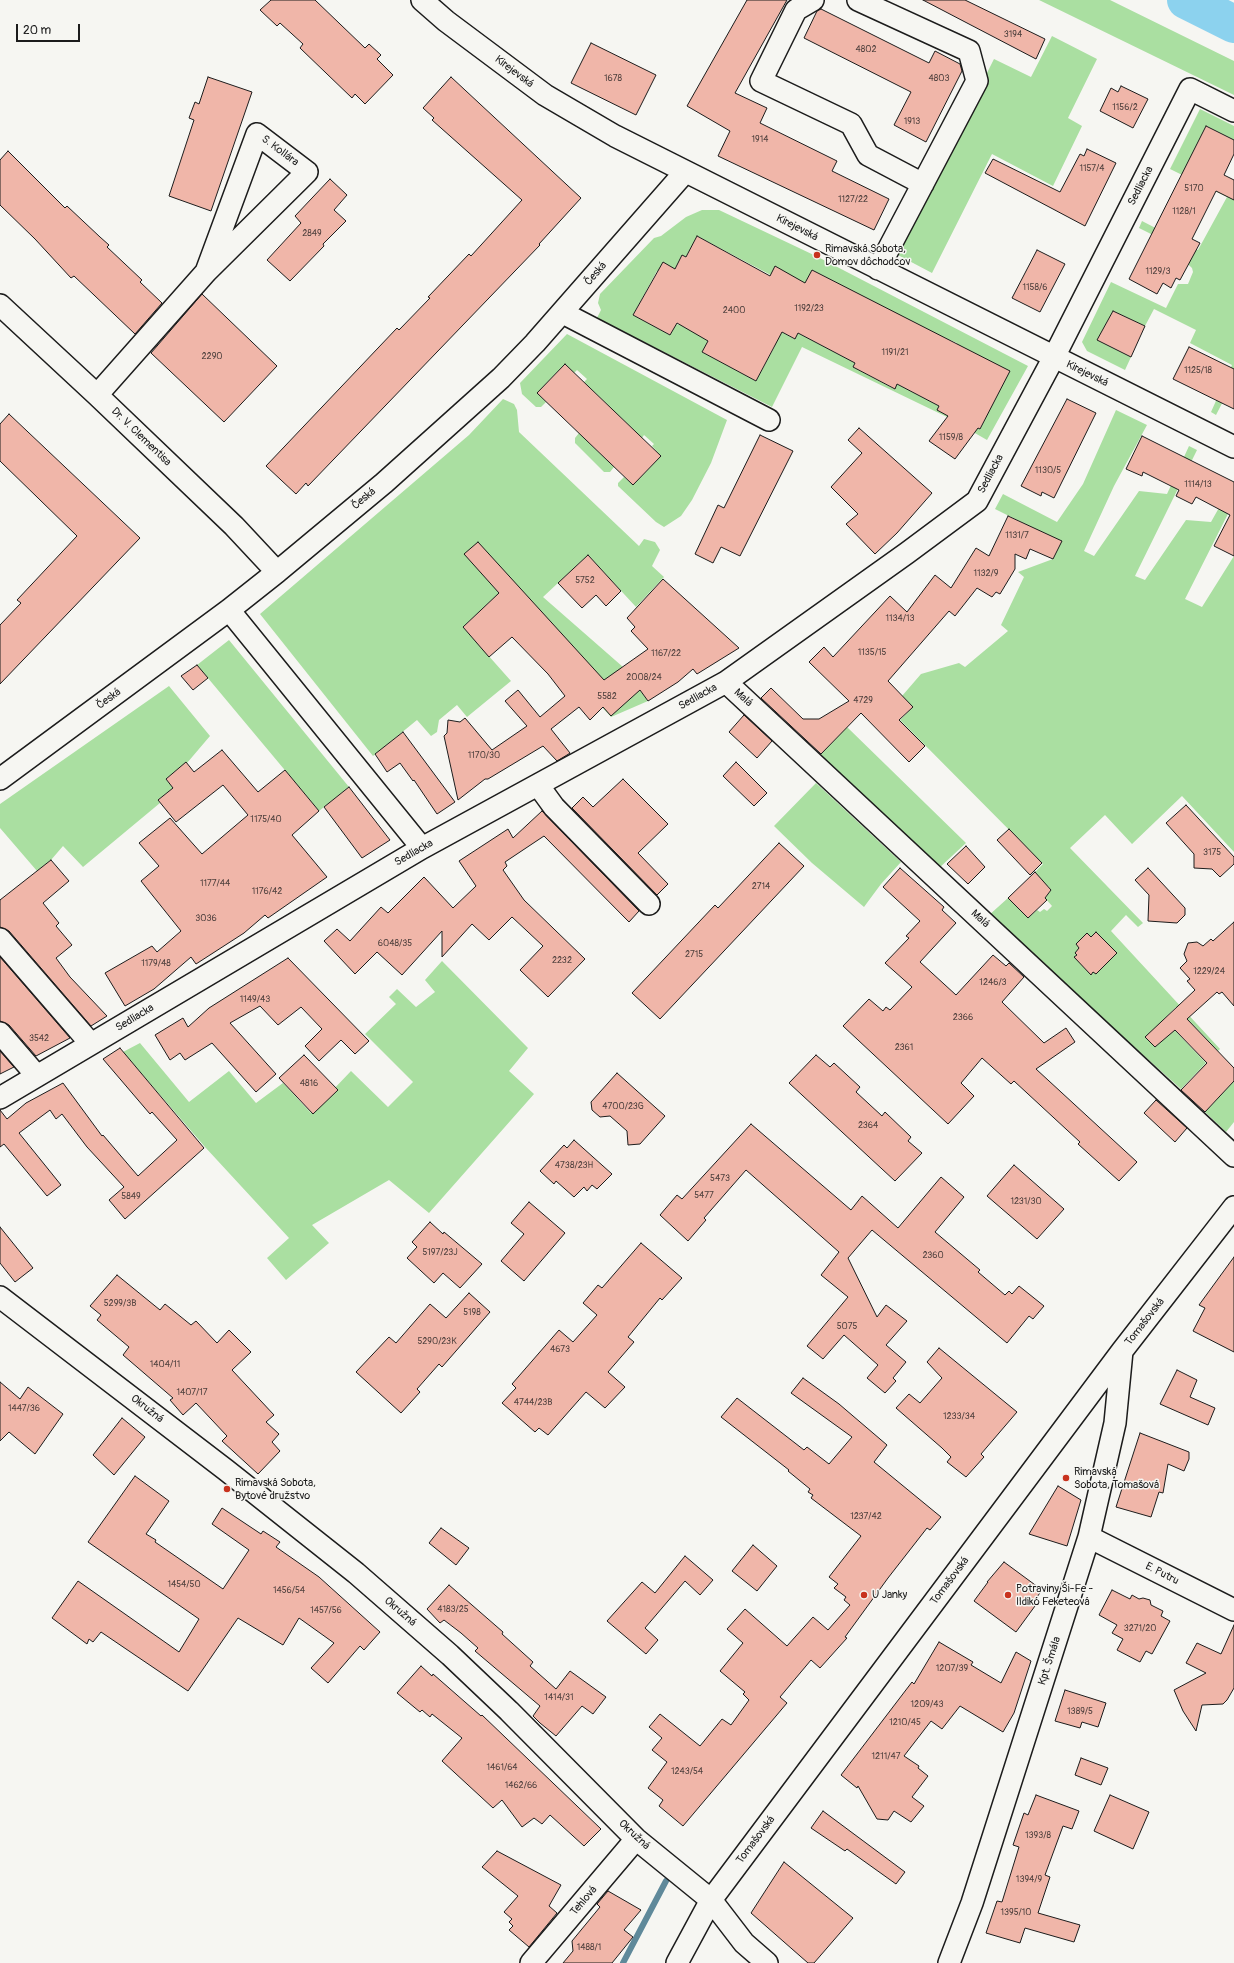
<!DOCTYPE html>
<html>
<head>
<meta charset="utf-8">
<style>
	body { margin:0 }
	#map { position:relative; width:1234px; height:1963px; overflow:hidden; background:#f6f6f2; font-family:Pangolin,sans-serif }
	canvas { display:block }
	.scale { position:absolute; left:16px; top:24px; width:64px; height:18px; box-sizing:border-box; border:2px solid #1c1c1c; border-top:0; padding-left:5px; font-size:12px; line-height:14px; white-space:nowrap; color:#1c1c1c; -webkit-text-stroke:3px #f6f6f2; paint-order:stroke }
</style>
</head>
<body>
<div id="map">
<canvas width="1234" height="1963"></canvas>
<div class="scale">20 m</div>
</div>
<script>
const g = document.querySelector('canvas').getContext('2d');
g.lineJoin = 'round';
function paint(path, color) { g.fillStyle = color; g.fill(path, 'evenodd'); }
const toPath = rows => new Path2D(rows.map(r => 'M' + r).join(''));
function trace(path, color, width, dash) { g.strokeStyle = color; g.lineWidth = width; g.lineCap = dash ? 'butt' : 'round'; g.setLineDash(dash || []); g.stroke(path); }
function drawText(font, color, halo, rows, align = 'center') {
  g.font = font + ' Pangolin,sans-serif'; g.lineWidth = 3; g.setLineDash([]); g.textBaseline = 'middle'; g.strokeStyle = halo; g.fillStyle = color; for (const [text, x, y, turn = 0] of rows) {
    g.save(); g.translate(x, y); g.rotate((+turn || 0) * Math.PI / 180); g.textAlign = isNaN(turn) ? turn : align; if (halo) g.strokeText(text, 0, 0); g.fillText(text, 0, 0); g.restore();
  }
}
const green = toPath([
	[1039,0,1110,0,1234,61,1234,95],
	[1052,36,1097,59,1068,118,1082,126,1053,186,992,154,932,273,896,254,994,59,1031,77],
	[1200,109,1234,126,1234,140,1206,126,1187,165,1234,189,1234,380,1216,415,1211,412,1232,365,1190,343,1196,330,1154,309,1145,326,1113,311,1100,335,1099,341,1131,357,1125,370,1087,351,1082,342,1111,282,1166,308,1178,284,1188,284,1193,272,1192,268,1163,240,1139,228,1142,221,1198,250,1227,197,1170,169],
	[702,210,719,210,818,257,1028,366,987,440,947,417,802,347,772,407,597,318,601,310,598,303,600,294,654,238,661,236,686,217],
	[697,236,801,291,812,270,872,301,925,389,950,340,957,343,933,393,985,419,980,429,969,423,968,426,938,410,939,406,897,384,894,389,853,367,855,363,798,333,794,339,768,324,761,338,775,346,756,381,702,352,708,341,689,308,680,325,676,324,670,335,633,315,657,271,675,269,682,256,686,257],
	[567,334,727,420,711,463,692,500,681,516,664,527,656,522,618,486,618,483,624,477,633,485,661,456,652,446,654,444,644,435,642,438,584,382,587,379,577,370,574,373,565,364,537,393,546,402,541,407,536,407,522,394,520,383],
	[503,399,514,404,517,410,519,432,639,546,644,539,655,542,660,550,652,566,664,577,636,607,588,555,543,597,623,667,648,701,611,717,498,594,463,627,511,681,467,717,457,705,439,720,437,732,431,736,417,720,373,756,260,614,469,435],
	[1116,410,1147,425,1114,486,1084,551,1094,556,1139,491,1167,494,1189,446,1197,450,1135,576,1145,580,1186,520,1211,522,1234,481,1234,502,1185,599,1202,607,1234,556,1234,852,1182,796,1132,844,1105,815,1070,848,1143,923,1138,927,1126,915,1111,931,1220,1049,1218,1051,1176,1007,1164,1019,1206,1063,1181,1089,988,916,1008,898,1028,918,1037,910,1040,912,1044,909,1047,911,1052,906,1045,898,1051,890,1048,886,1045,888,1032,875,1043,864,900,720,913,707,902,696,921,674,959,663,965,667,1008,631,1001,625,1024,577,1018,572,1053,559,1061,542,995,509,1003,494,1057,522,1083,484],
	[579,433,614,467,610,472,604,472,575,443,575,438],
	[229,640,349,787,319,811,197,665],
	[169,686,210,736,187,763,166,779,173,788,158,800,160,803,83,867,63,846,51,860,37,871,0,828,0,804],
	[847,727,966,843,938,869,817,758],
	[816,783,901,862,881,884,864,907,812,863,774,826],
	[442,961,528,1048,509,1071,534,1094,429,1213,389,1180,312,1225,329,1243,286,1280,267,1258,289,1238,205,1147,123,1052,140,1043,189,1102,229,1071,256,1103,283,1083,311,1113,351,1071,388,1107,413,1082,365,1034,396,1004,389,997,397,989,416,1007,435,992,425,980],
	[1234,1081,1234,1122,1226,1132,1205,1112]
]);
const stream = toPath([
	[623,1963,666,1881]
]);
const river = toPath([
	[1186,0,1234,24]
]);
const building = toPath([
	[271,0,315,0,365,48,369,44,381,55,377,59,393,75,365,104,355,94,352,98,300,48,303,44,280,23,277,26,260,10,271,0],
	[747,0,787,0,735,93,767,108,760,123,837,161,832,171,889,199,874,230,718,156,730,131,687,106,747,0],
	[923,0,965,0,1045,39,1036,59,923,0],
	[821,9,929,63,935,51,960,64,962,71,926,142,894,125,911,92,804,38,817,11,821,9],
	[591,43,656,75,636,115,571,83,591,43],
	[208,77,252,92,211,211,169,196,194,120,189,118,195,102,199,104,208,77],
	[451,77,581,198,539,244,540,245,308,486,306,483,296,494,266,466,397,328,399,330,430,298,428,297,469,254,471,256,522,200,432,120,434,118,423,108,451,77],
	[1121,86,1148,99,1133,128,1100,111,1111,88,1118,92,1121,86],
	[1206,126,1234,140,1234,154,1224,175,1234,180,1234,200,1216,191,1192,239,1200,243,1180,280,1176,278,1171,288,1163,283,1157,294,1129,279,1206,126],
	[1087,149,1116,163,1085,226,985,173,993,159,1060,192,1080,154,1084,156,1087,149],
	[8,151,65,208,67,206,100,237,109,245,107,247,142,280,140,282,162,303,135,334,74,276,71,278,35,239,0,205,0,160,8,151],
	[330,179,347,195,334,210,346,221,323,244,324,246,290,281,267,260,301,223,295,216,330,179],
	[697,236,770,276,775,266,805,283,812,270,1010,371,980,429,978,428,955,459,929,441,948,416,937,410,939,406,897,384,895,389,853,367,855,363,798,333,795,339,782,332,756,381,702,352,708,341,677,323,670,335,633,315,663,262,675,269,682,255,686,257,697,236],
	[1037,250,1065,264,1040,312,1012,298,1037,250],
	[202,294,277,366,224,422,151,353,202,294],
	[1113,311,1145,326,1131,357,1097,340,1113,311],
	[1189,347,1234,369,1234,409,1173,379,1189,347],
	[565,364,661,456,633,485,537,393,565,364],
	[1067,399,1096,413,1054,498,1042,492,1041,496,1021,486,1067,399],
	[9,414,140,538,0,684,0,625,21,603,17,600,77,536,0,461,0,424,9,414],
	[859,428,932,493,897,533,875,554,846,524,858,514,831,487,862,453,848,440,859,428],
	[760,435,793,451,740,556,721,547,713,563,695,554,718,505,724,508,760,435],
	[1142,436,1234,482,1234,556,1214,546,1230,515,1196,497,1192,504,1176,496,1179,490,1143,472,1142,476,1126,469,1142,436],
	[1008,516,1062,541,1053,559,1030,549,1026,559,1015,554,1015,569,1000,594,996,592,992,597,977,588,955,616,949,611,888,681,913,707,899,720,925,746,909,762,861,713,821,754,761,698,771,688,803,719,819,719,849,701,809,662,824,647,833,657,890,596,907,612,935,575,951,588,976,548,989,556,1008,516],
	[478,542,604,680,648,649,631,631,635,627,627,618,663,579,739,648,697,674,693,669,678,682,648,701,640,690,611,716,603,707,590,720,579,707,551,729,570,753,567,755,557,761,543,746,488,779,485,779,458,800,444,736,447,733,448,720,460,722,465,718,492,750,527,726,505,701,518,690,540,717,565,696,548,674,512,637,489,657,463,627,499,593,464,554,478,542],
	[588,555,621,591,606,606,596,595,582,608,558,583,588,555],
	[197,665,208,678,193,690,181,676,197,665],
	[744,715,772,741,757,758,729,732,744,715],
	[403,732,455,802,437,814,414,780,413,781,400,763,387,772,375,754,403,732],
	[222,750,258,792,285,770,319,811,292,835,327,877,268,918,265,915,244,933,196,964,191,957,154,989,125,1006,105,973,152,946,157,952,181,931,141,881,159,866,139,843,170,818,202,854,248,815,223,785,176,822,158,800,173,788,166,779,186,762,194,772,222,750],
	[736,762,767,793,754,806,723,776,736,762],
	[623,779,668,824,638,853,668,884,657,895,572,808,583,797,593,807,623,779],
	[349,787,390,840,362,858,324,807,349,787],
	[1186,805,1234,857,1234,864,1220,877,1212,869,1194,868,1194,854,1166,823,1186,805],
	[542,811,639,911,629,922,544,836,505,862,507,866,503,870,524,900,585,959,548,997,520,970,543,946,512,917,489,940,472,924,442,957,442,931,402,975,377,952,355,974,324,941,337,929,350,941,381,907,388,913,424,877,453,908,476,886,459,861,508,829,513,838,542,811],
	[1009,829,1042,863,1030,875,997,840,1009,829],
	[779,843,804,866,660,1019,632,993,715,905,718,908,779,843],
	[966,846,985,867,968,884,947,864,966,846],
	[51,860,69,881,43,903,59,923,56,926,72,945,56,958,70,977,107,1016,91,1026,9,931,0,927,0,900,51,860],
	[900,868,944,907,942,910,956,923,920,962,956,995,993,955,1006,966,1009,963,1024,977,1002,1002,1044,1043,1066,1028,1075,1042,1036,1069,1137,1162,1119,1181,1078,1144,1080,1142,1014,1081,1011,1084,982,1058,961,1083,974,1096,948,1124,843,1026,869,999,883,1011,886,1007,890,1010,912,987,885,963,909,938,906,936,920,921,883,887,900,868],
	[1148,868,1185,908,1185,915,1177,923,1148,921,1149,895,1135,880,1148,868],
	[1035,872,1051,890,1045,898,1047,900,1028,918,1008,898,1035,872],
	[1234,922,1234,1006,1222,992,1219,994,1217,992,1187,1019,1234,1068,1234,1081,1205,1112,1181,1090,1207,1063,1175,1030,1155,1047,1145,1037,1195,990,1187,981,1190,979,1180,968,1187,961,1184,954,1188,943,1197,942,1203,946,1211,939,1213,941,1234,922],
	[1096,932,1117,953,1096,974,1093,972,1091,975,1074,957,1077,955,1075,953,1079,948,1076,944,1087,933,1091,937,1096,932],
	[0,957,70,1038,36,1056,9,1025,0,1021,0,957],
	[288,958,369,1041,355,1054,341,1040,319,1061,305,1046,322,1029,301,1007,278,1025,260,1006,230,1023,276,1074,256,1092,212,1043,185,1060,180,1053,170,1060,155,1035,183,1018,188,1027,209,1008,288,958],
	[120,1048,204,1148,125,1219,109,1200,124,1187,87,1147,62,1114,56,1119,50,1110,19,1133,61,1185,47,1196,4,1144,0,1147,0,1110,7,1119,26,1103,63,1083,102,1136,103,1135,138,1176,177,1140,152,1112,150,1114,103,1059,120,1048],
	[0,1051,14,1067,0,1074,0,1051],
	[304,1055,338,1090,313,1114,279,1078,304,1055],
	[816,1055,830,1067,834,1063,860,1087,856,1092,882,1116,885,1112,911,1137,908,1141,922,1153,895,1181,789,1083,816,1055],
	[617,1073,665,1116,640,1144,628,1145,627,1131,610,1116,600,1117,592,1110,591,1102,617,1073],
	[1156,1100,1187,1128,1175,1142,1144,1113,1156,1100],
	[751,1124,851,1210,862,1196,898,1228,941,1177,964,1197,935,1232,980,1270,978,1272,1005,1295,1009,1291,1012,1294,1019,1286,1044,1306,1033,1319,1029,1316,1007,1343,872,1230,848,1258,877,1317,886,1305,907,1321,886,1345,906,1362,893,1378,896,1381,885,1393,867,1378,878,1365,844,1335,823,1359,807,1346,848,1297,821,1275,839,1252,746,1170,704,1218,706,1220,688,1241,660,1215,677,1195,682,1199,751,1124],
	[574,1140,612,1174,597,1189,592,1185,587,1191,584,1187,574,1197,556,1181,554,1184,540,1171,564,1145,567,1148,574,1140],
	[1014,1165,1064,1209,1037,1239,987,1196,1014,1165],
	[529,1202,565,1233,524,1281,501,1261,524,1234,511,1223,529,1202],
	[430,1222,443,1234,444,1232,482,1264,460,1288,443,1273,434,1283,407,1258,417,1247,412,1242,430,1222],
	[0,1227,33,1268,15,1282,0,1263,0,1227],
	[641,1243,682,1278,662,1300,660,1298,628,1337,634,1342,608,1372,625,1387,605,1408,586,1392,548,1435,539,1428,535,1432,502,1403,516,1388,512,1384,559,1330,573,1342,597,1315,583,1303,598,1285,602,1288,641,1243],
	[1234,1257,1234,1352,1193,1331,1205,1308,1199,1305,1234,1257],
	[117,1275,160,1310,165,1304,191,1325,196,1321,217,1343,229,1330,251,1352,232,1370,274,1415,266,1422,279,1434,272,1442,280,1451,258,1474,222,1441,227,1436,196,1403,183,1415,170,1400,173,1398,123,1355,129,1347,97,1320,101,1315,90,1306,117,1275],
	[469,1293,490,1312,442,1367,439,1364,417,1389,420,1392,401,1413,356,1372,389,1337,396,1343,430,1304,446,1318,469,1293],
	[939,1348,1017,1412,981,1454,984,1457,966,1477,947,1462,951,1457,942,1448,896,1408,909,1394,920,1403,942,1378,927,1362,939,1348],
	[1177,1370,1197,1380,1190,1397,1215,1408,1208,1425,1160,1404,1177,1370],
	[803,1378,839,1404,887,1445,874,1462,941,1517,930,1530,927,1528,888,1578,845,1637,847,1638,820,1668,811,1660,780,1697,787,1703,683,1826,659,1806,663,1800,648,1788,667,1762,652,1750,662,1738,649,1727,660,1714,700,1746,722,1719,731,1725,749,1700,743,1694,745,1692,720,1671,743,1643,727,1629,745,1609,787,1646,813,1617,828,1630,850,1605,844,1600,846,1597,834,1588,838,1584,829,1577,861,1536,811,1498,813,1495,808,1492,810,1489,788,1471,789,1470,721,1417,737,1398,804,1450,807,1447,829,1464,852,1437,791,1393,803,1378],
	[0,1382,20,1399,28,1387,63,1414,35,1454,9,1432,0,1441,0,1382],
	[122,1418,145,1437,114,1475,93,1455,122,1418],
	[1140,1433,1189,1452,1189,1459,1184,1471,1168,1464,1163,1493,1159,1492,1151,1517,1116,1507,1140,1433],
	[135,1476,169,1501,146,1534,156,1540,155,1542,223,1589,249,1550,212,1524,222,1508,261,1534,263,1531,280,1542,276,1547,319,1577,380,1632,364,1650,360,1646,328,1683,311,1668,334,1643,299,1618,283,1645,238,1618,188,1691,101,1632,93,1642,89,1639,87,1644,52,1618,78,1581,179,1652,199,1619,88,1542,135,1476],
	[1058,1486,1081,1500,1067,1546,1029,1534,1058,1486],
	[441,1528,469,1548,456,1565,429,1543,441,1528],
	[753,1545,777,1566,757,1591,732,1571,753,1545],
	[685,1556,713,1580,700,1595,685,1581,645,1628,658,1640,646,1654,607,1621,642,1582,655,1593,685,1556],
	[1004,1562,1042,1590,1032,1604,1035,1606,1016,1632,974,1601,988,1582,987,1582,1004,1562],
	[449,1585,503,1632,502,1634,533,1662,530,1666,556,1689,570,1671,606,1697,593,1714,582,1706,556,1736,540,1723,533,1716,540,1706,475,1651,478,1648,461,1633,444,1620,440,1623,427,1609,449,1585],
	[1112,1590,1130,1599,1132,1595,1139,1599,1143,1598,1150,1600,1151,1605,1163,1611,1161,1616,1170,1621,1152,1654,1146,1651,1140,1662,1117,1650,1123,1639,1112,1633,1117,1625,1099,1615,1112,1590],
	[1234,1625,1234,1688,1227,1700,1223,1704,1202,1705,1196,1731,1183,1711,1174,1690,1206,1673,1186,1663,1197,1643,1221,1654,1234,1625],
	[939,1642,973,1662,971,1665,1001,1683,1016,1652,1031,1661,1014,1713,1003,1732,960,1706,942,1729,931,1721,904,1756,919,1766,918,1768,928,1776,912,1797,924,1806,911,1822,894,1811,888,1820,877,1819,858,1786,857,1788,841,1775,912,1682,914,1684,939,1642],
	[421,1666,432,1676,433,1674,481,1716,482,1715,601,1829,584,1846,550,1815,542,1824,534,1818,522,1827,502,1800,493,1808,442,1761,462,1738,432,1714,430,1717,422,1710,420,1712,397,1693,421,1666],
	[1065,1690,1106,1703,1098,1727,1082,1722,1080,1728,1055,1721,1065,1690],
	[1081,1758,1108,1768,1101,1785,1075,1775,1081,1758],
	[1036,1795,1079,1811,1072,1829,1063,1826,1045,1875,1050,1877,1038,1913,1080,1925,1074,1942,1025,1928,1020,1943,986,1933,997,1901,1002,1902,1019,1847,1013,1845,1024,1813,1028,1815,1036,1795],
	[1110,1795,1149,1812,1133,1849,1094,1831,1110,1795],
	[823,1811,905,1872,896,1884,847,1849,845,1851,811,1828,823,1811],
	[497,1851,561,1885,549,1906,557,1913,529,1947,509,1930,513,1926,509,1922,512,1919,504,1912,518,1896,482,1867,497,1851],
	[784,1862,853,1918,814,1963,808,1963,751,1913,784,1862],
	[608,1891,641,1910,624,1930,633,1937,612,1963,563,1963,573,1951,572,1941,600,1907,597,1904,608,1891]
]);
const minor = toPath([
	[422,0,446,21,545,95,615,136,1234,447],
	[813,0,796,10,761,81,851,124,868,155,923,184],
	[858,0,969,51,977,81,878,269],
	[0,305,97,395,234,526,277,572],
	[563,313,769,420],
	[97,395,206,272,307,172,257,134,206,272],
	[229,610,422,848],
	[726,682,1234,1156],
	[0,779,229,610,277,572,384,483,501,378,535,343,685,172],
	[538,785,554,807,649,904],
	[0,939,91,1044],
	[0,1033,37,1076],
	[0,1098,422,848,726,682,907,553,977,501,1054,357,1190,89,1234,111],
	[0,1297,226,1470,356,1573,450,1655,509,1711,636,1839,711,1900,744,1943,767,1963],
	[1089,1537,1234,1610],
	[531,1963,636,1839],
	[677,1963,711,1900,1122,1351,1234,1207],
	[949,1963,972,1903,1089,1537,1115,1423,1122,1351]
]);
const markers = [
	[817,255,4,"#c8321e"],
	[1066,1478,4,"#c8321e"],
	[227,1489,4,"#c8321e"],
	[864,1595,4,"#c8321e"],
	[1008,1595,4,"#c8321e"]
];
const numberNames = [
	["3194",1013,35],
	["4802",866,50],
	["1678",613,79],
	["4803",939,79],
	["1156/2",1125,108],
	["1913",912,122],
	["1914",760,140],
	["1157/4",1092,169],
	["5170",1194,189],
	["1127/22",853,200],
	["1128/1",1184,212],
	["2849",312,234],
	["1129/3",1158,272],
	["1158/6",1035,288],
	["1192/23",809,309],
	["2400",734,311],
	["1191/21",895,353],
	["2290",212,357],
	["1125/18",1198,371],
	["1159/8",951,438],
	["1130/5",1048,471],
	["1114/13",1198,485],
	["1131/7",1017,536],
	["1132/9",986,574],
	["5752",585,581],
	["1134/13",900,619],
	["1135/15",872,653],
	["1167/22",666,654],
	["2008/24",644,678],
	["5582",607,697],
	["4729",863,701],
	["1170/30",484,756],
	["1175/40",266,820],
	["3175",1212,853],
	["1177/44",215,884],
	["2714",761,887],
	["1176/42",267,892],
	["3036",206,919],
	["6048/35",395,944],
	["2715",694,955],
	["2232",562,961],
	["1179/48",156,964],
	["1229/24",1209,972],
	["1246/3",993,983],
	["1149/43",255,1000],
	["2366",963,1018],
	["3542",39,1039],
	["2361",904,1048],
	["4816",309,1084],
	["4700/23G",623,1107],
	["2364",868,1126],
	["4738/23H",574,1166],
	["5473",720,1179],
	["5477",704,1196],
	["5849",131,1197],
	["1231/30",1026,1202],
	["5197/23J",440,1253],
	["2360",933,1256],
	["5299/3B",120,1304],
	["5198",472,1313],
	["5075",847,1327],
	["5290/23K",437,1342],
	["4673",560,1350],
	["1404/11",165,1365],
	["1407/17",192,1393],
	["4744/23B",533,1403],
	["1447/36",24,1409],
	["1233/34",959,1417],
	["1237/42",866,1517],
	["1454/50",184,1585],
	["1456/54",289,1591],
	["4183/25",453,1610],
	["1457/56",326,1611],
	["3271/20",1140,1629],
	["1207/39",952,1669],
	["1414/31",559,1698],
	["1209/43",927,1705],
	["1389/5",1080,1712],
	["1210/45",905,1723],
	["1211/47",886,1757],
	["1461/64",502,1768],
	["1243/54",687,1772],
	["1462/66",521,1786],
	["1393/8",1038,1836],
	["1394/9",1029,1880],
	["1395/10",1016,1913],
	["1488/1",589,1948]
];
const streetNames = [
	["Kirejevská",514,72,37],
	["S. Kollára",280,151,37],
	["Sedliacka",1141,186,-63],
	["Kirejevská",797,228,27],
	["Česká",596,274,-49],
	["Kirejevská",1087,374,26],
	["Dr. V. Clementisa",141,437,44],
	["Sedliacka",991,474,-62],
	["Česká",364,499,-40],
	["Sedliacka",698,697,-29],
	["Malá",743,698,43],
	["Česká",109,699,-36],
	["Sedliacka",414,853,-30],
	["Malá",980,919,43],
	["Sedliacka",135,1018,-31],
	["Tomašovská",1145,1322,-52],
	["Okružná",147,1409,38],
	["E. Putru",1162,1574,27],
	["Tomašovská",950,1581,-53],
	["Okružná",400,1612,41],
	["Kpt. Šmála",1050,1661,-72],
	["Okružná",634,1835,43],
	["Tomašovská",756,1840,-53],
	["Tehlová",584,1901,-50]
];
const poiNames = [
	["Rimavská Sobota,",825,249],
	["Domov dôchodcov",825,262],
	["Rimavská",1074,1472],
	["Sobota, Tomašová",1074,1485],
	["Rimavská Sobota,",235,1483],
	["Bytové družstvo",235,1496],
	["Potraviny Ši-Fe -",1016,1589],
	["Ildikó Feketeová",1016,1602],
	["U Janky",872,1595]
];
paint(green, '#aadfa1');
trace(stream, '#5f899a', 6);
trace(river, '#8cd2ee', 38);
paint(building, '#f0b6a9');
trace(building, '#1c1c1c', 1);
trace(minor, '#1c1c1c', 24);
trace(minor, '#f6f6f2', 21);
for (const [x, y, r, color] of markers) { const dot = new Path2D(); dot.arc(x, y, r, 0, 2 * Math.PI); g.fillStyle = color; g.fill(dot); trace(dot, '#f6f6f2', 1.5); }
drawText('9px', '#51423f', null, numberNames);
drawText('11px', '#1c1c1c', '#f6f6f2', streetNames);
drawText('11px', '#1c1c1c', '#f6f6f2', poiNames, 'left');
</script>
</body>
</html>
